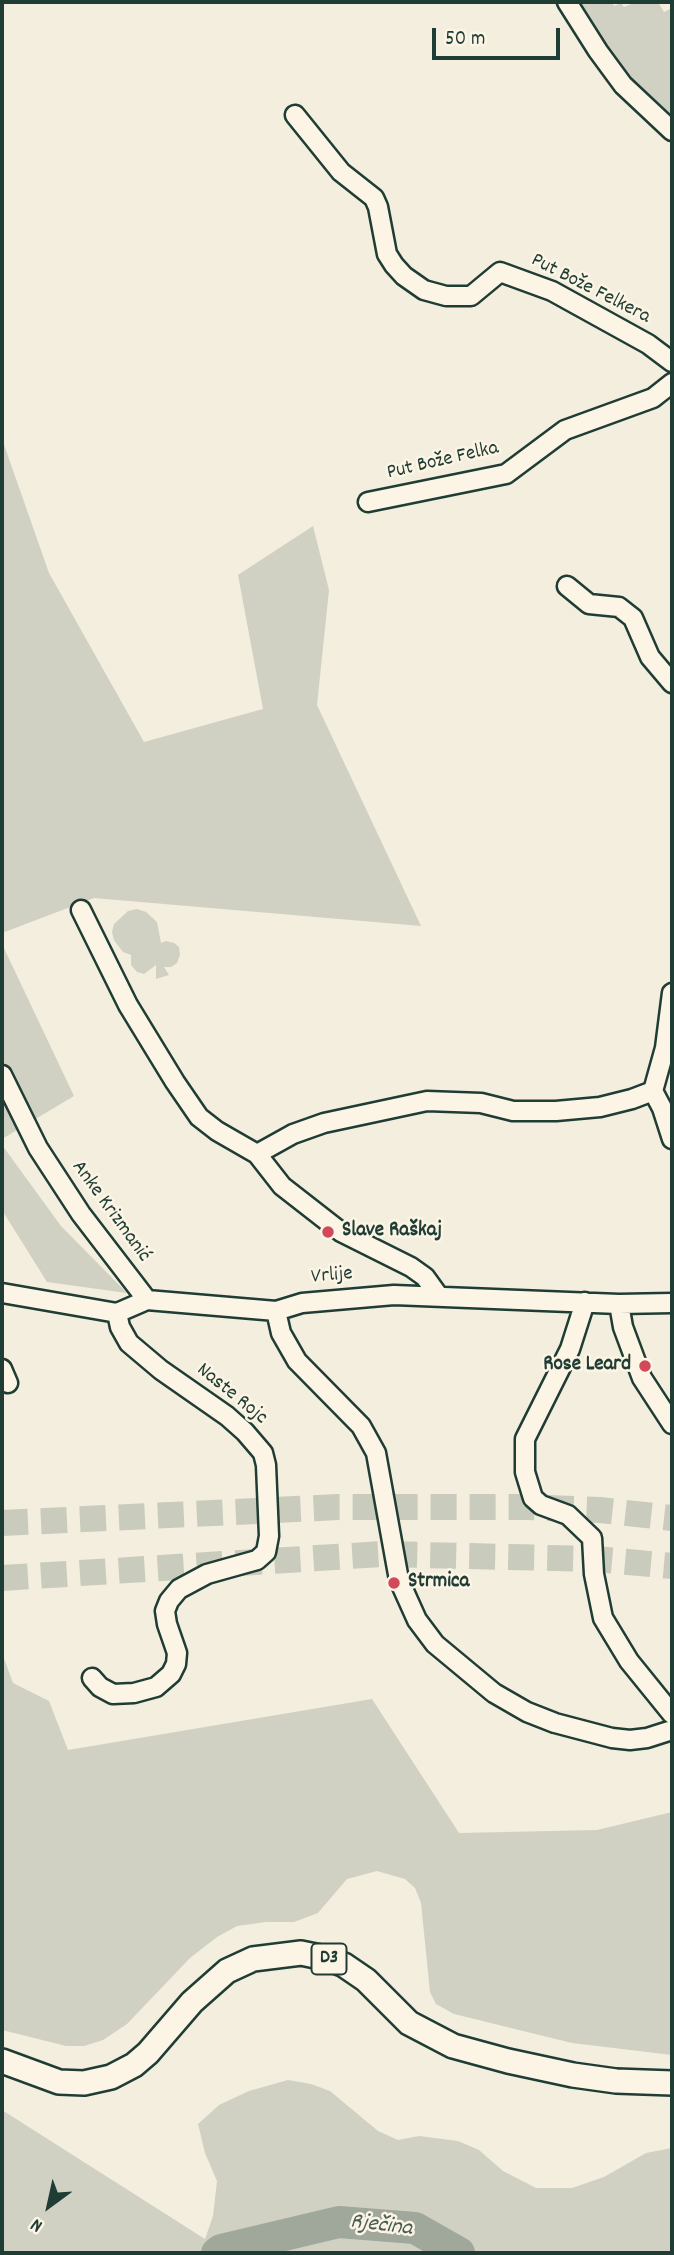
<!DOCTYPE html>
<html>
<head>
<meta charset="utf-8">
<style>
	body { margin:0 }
	#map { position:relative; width:674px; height:2255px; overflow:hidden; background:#f3eede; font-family:Dekko,sans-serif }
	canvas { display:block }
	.frame { position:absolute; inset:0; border:4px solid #1f3d34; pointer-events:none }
	.north { position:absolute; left:14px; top:2171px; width:70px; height:70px; -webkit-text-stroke:5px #fcf5e5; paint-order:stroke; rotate:213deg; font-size:19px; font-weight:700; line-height:28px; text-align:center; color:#1f3d34 }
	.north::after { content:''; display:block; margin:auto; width:24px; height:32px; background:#1f3d34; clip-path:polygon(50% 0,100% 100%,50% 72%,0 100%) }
	.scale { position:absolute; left:432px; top:28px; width:128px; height:32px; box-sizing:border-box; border:4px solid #1f3d34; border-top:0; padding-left:9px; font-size:21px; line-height:24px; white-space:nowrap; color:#1f3d34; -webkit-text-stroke:5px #fcf5e5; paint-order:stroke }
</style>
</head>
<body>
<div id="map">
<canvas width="674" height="2255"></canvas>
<div class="frame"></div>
<div class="north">N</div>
<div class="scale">50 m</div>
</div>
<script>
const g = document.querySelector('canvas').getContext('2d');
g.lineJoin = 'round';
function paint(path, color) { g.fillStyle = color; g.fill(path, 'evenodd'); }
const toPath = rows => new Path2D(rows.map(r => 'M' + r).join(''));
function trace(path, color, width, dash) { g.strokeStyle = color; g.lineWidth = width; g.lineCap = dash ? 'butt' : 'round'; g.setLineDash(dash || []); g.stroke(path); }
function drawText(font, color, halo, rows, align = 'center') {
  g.font = font + ' Dekko,sans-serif'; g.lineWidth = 5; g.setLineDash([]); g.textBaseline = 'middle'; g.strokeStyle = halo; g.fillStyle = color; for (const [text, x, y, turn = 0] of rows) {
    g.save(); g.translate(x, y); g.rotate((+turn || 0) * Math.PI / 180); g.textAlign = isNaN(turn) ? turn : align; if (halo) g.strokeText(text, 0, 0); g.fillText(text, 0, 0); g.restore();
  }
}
const green = toPath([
	[578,2,612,2,614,6,621,3,624,7,636,2,658,2,664,12,672,8,672,123,633,86,604,46],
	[2,439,49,573,144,742,263,709,238,575,313,526,329,590,317,705,421,926,94,898,2,933],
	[137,909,146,912,157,922,161,943,166,941,174,943,179,947,180,955,177,963,171,967,164,967,169,975,156,979,156,965,144,974,137,972,131,965,131,955,123,952,114,940,112,932,114,924,128,911],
	[2,944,74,1096,2,1139],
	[2,1145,61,1226,127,1293,47,1282,2,1210],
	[2,1653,13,1683,49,1701,68,1750,372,1699,459,1833,597,1830,672,1812,672,2055,572,2043,454,2014,436,2004,430,1992,421,1903,415,1888,405,1879,377,1871,347,1879,318,1913,294,1922,266,1922,237,1926,217,1937,190,1958,127,2024,103,2040,84,2046,66,2046,2,2030],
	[288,2080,311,2084,330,2091,378,2131,398,2140,419,2136,458,2141,479,2150,503,2171,536,2188,572,2188,604,2177,646,2153,672,2148,672,2253,2,2253,2,2110,205,2239,213,2216,217,2181,205,2153,198,2124,219,2105,249,2091]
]);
const river = toPath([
	[217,2253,221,2250,339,2222,415,2228,459,2253]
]);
const highwayTunnel = toPath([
	[2,1523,339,1507,525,1507,600,1510,672,1518],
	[2,1578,382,1554,595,1559,672,1566]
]);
const minor = toPath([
	[567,2,598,51,623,85,672,131],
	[295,115,341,172,374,198,378,207,387,254,394,265,404,276,424,290,446,296,471,296,500,272,552,291,648,344,672,362],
	[368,502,506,474,565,430,653,398,672,383],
	[567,586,589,604,619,607,633,618,650,657,672,683],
	[81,910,128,1005,175,1082,199,1117,217,1131,257,1154,282,1186,341,1232,411,1267,425,1277,438,1295],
	[2,1075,38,1148,81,1214,147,1300],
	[653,1091,665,1048,672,993],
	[653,1091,662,1108,672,1139],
	[257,1154,293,1134,324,1123,427,1101,481,1103,513,1111,556,1111,600,1107,632,1099,653,1091],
	[2,1293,117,1313,147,1300,276,1311,302,1303,394,1295,619,1304,672,1303],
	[585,1302,570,1349,525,1439,525,1472,533,1498,541,1505,568,1515,592,1538,594,1574,603,1618,629,1661,672,1714],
	[619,1304,623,1327,642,1378,672,1424],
	[276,1311,281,1333,297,1361,361,1426,376,1453,399,1580,417,1620,435,1644,494,1693,527,1712,555,1723,612,1738,630,1740,647,1738,672,1730],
	[2,1369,8,1383],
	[92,1678,100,1687,113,1694,134,1693,156,1687,171,1674,176,1664,177,1653,167,1624,165,1611,169,1601,179,1589,207,1574,257,1560,266,1552,269,1536,266,1465,263,1453,245,1432,227,1416,161,1370,129,1343,120,1327,117,1313]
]);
const major = toPath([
	[2,2061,59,2082,84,2083,111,2077,134,2065,148,2053,192,2002,227,1971,253,1959,301,1953,330,1959,344,1965,366,1980,409,2023,453,2046,508,2061,573,2075,616,2081,672,2083]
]);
const markers = [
	[328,1232,7,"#d1495b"],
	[645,1366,7,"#d1495b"],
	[394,1583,7,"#d1495b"]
];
const shields = [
	[329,1959,35]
];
const shieldNames = [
	["D3",329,1959]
];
const streetNames = [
	["Put Bože Felkera",590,290,27],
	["Put Bože Felka",443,462,-13],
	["Anke Krizmanić",110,1212,54],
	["Vrlije",332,1277,-5],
	["Naste Rojc",231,1395,39]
];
const poiNames = [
	["Slave Raškaj",342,1232],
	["Rose Leard",631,1366,"right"],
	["Strmica",408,1583]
];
const waterNames = [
	["Rječina",381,2227,7]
];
paint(green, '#d0d1c2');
trace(river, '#a0a89b', 32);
trace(highwayTunnel, '#c9cbbc', 26, [26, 13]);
trace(minor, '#1f3d34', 23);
trace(major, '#1f3d34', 28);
trace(minor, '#fcf5e5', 18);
trace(major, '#fcf5e5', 23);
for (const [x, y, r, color] of markers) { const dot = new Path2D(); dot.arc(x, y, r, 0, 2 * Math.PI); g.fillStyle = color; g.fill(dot); trace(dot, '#fcf5e5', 2.5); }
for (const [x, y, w] of shields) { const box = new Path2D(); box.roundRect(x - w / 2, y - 15.5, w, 31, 5); g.fillStyle = '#fcf5e5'; g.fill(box); trace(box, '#1f3d34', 2); }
drawText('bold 19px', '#1f3d34', null, shieldNames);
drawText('21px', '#1f3d34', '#fcf5e5', streetNames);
drawText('bold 21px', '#1f3d34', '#fcf5e5', poiNames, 'left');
drawText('italic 23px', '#465d53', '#fcf5e5', waterNames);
</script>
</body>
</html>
